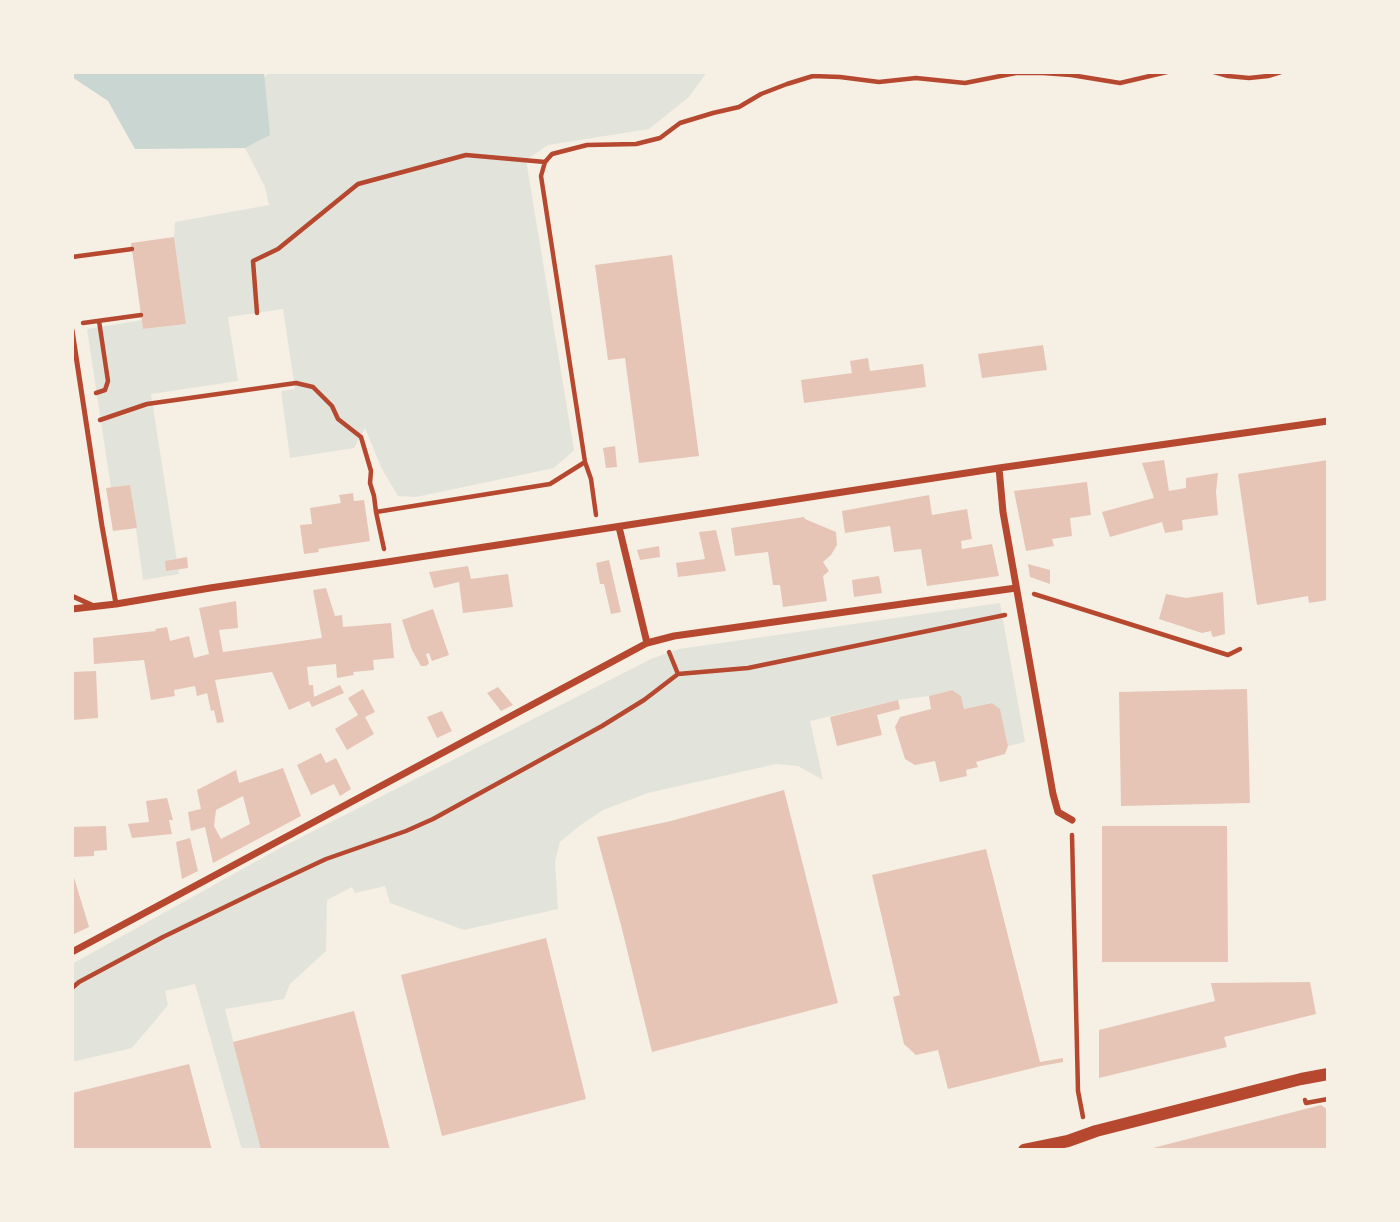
<!DOCTYPE html>
<html>
<head>
<meta charset="utf-8">
<style>
	body { margin:0 }
	#map { position:relative; width:1400px; height:1222px; overflow:hidden; background:#f6efe4; font-family:Quicksand,sans-serif }
	canvas { display:block }
	.frame { position:absolute; inset:0; border:74px solid #f6efe4; pointer-events:none }
</style>
</head>
<body>
<div id="map">
<canvas width="1400" height="1222"></canvas>
<div class="frame"></div>
</div>
<script>
const g = document.querySelector('canvas').getContext('2d');
g.lineJoin = 'round';
function paint(path, color) { g.fillStyle = color; g.fill(path, 'evenodd'); }
const toPath = rows => new Path2D(rows.map(r => 'M' + r).join(''));
function trace(path, color, width, dash) { g.strokeStyle = color; g.lineWidth = width; g.lineCap = dash ? 'butt' : 'round'; g.setLineDash(dash || []); g.stroke(path); }
const green = toPath([
	[269,72,707,72,689,97,649,129,548,145,526,160,574,450,554,468,416,497,398,496,382,469,365,428,354,448,290,458,281,391,295,389,283,309,228,317,238,381,151,394,179,574,143,580,130,485,111,488,87,329,142,320,143,329,186,324,174,237,175,222,269,205,265,187,245,148,249,95],
	[1000,603,1025,742,1008,746,1000,710,992,703,964,709,961,696,951,690,929,696,898,700,810,721,823,780,798,766,776,764,648,793,603,810,578,827,560,842,555,862,558,909,464,930,390,903,385,886,355,893,352,887,327,900,326,951,290,984,284,999,225,1009,261,1150,242,1150,195,984,165,991,168,1005,132,1048,72,1062,72,964,282,847,651,659,679,649]
]);
const water = toPath([
	[72,72,264,72,270,135,245,148,135,149,108,101,72,77]
]);
const building = toPath([
	[174,237,186,324,143,329,131,243],
	[672,255,699,456,639,463,625,358,608,360,595,265],
	[1043,345,1047,370,982,378,978,354],
	[868,358,870,371,923,364,926,387,804,403,801,380,852,373,850,361],
	[615,446,617,467,606,468,603,448],
	[1164,460,1169,491,1186,488,1186,478,1218,473,1216,492,1218,515,1182,520,1183,530,1165,533,1162,522,1110,537,1102,512,1154,498,1142,463],
	[1328,460,1328,600,1309,603,1308,596,1257,605,1238,474],
	[1087,482,1091,515,1070,518,1072,536,1052,539,1054,546,1026,551,1014,491],
	[130,485,137,528,113,531,106,488],
	[353,493,354,501,364,500,370,541,318,549,319,552,304,554,300,525,312,524,310,508,341,503,339,495],
	[929,495,932,515,967,509,972,539,961,541,962,549,992,544,999,576,927,586,921,549,894,552,890,526,845,533,842,511],
	[804,517,805,519,836,532,837,545,831,555,823,562,829,571,823,576,827,601,783,607,780,585,773,585,768,552,735,556,731,528],
	[716,530,726,571,678,577,676,563,705,559,699,532],
	[659,546,660,557,640,560,637,550],
	[187,557,188,568,166,571,165,561],
	[609,560,621,612,611,614,604,584,600,584,596,563],
	[1028,564,1050,570,1050,584,1030,577],
	[468,566,471,579,508,574,513,607,463,613,459,582,434,588,429,572],
	[879,576,882,593,854,597,852,580],
	[326,588,335,616,342,615,343,627,391,623,394,658,373,660,374,670,353,672,354,675,337,678,336,664,307,667,309,685,313,685,314,697,340,685,344,693,312,707,309,701,289,710,272,672,215,680,224,722,217,723,214,710,211,711,207,693,197,696,195,686,174,690,175,696,151,700,144,660,94,664,93,638,156,631,155,629,167,627,170,641,189,636,194,658,209,654,199,608,236,601,238,628,219,630,223,652,322,638,313,590],
	[1223,592,1225,634,1214,637,1212,636,1211,631,1202,633,1159,619,1166,594,1186,598],
	[433,609,449,655,432,661,429,653,426,654,429,663,426,666,421,666,412,650,402,620],
	[96,671,98,718,72,720,72,672],
	[498,687,513,705,501,711,487,693],
	[363,689,375,712,365,717,374,734,347,750,335,729,358,715,348,698],
	[1247,689,1250,803,1121,806,1119,692],
	[952,690,961,696,964,709,992,703,1000,709,1008,746,1005,754,976,762,978,767,966,770,967,776,940,782,935,761,915,765,905,759,895,727,900,717,931,709,929,696],
	[898,700,900,709,877,715,882,735,837,746,830,717],
	[442,711,452,731,437,738,427,717],
	[321,753,326,763,336,758,351,789,340,796,334,784,311,795,297,765],
	[283,768,301,816,213,863,205,827,191,831,188,812,201,809,197,790,236,770,239,783],
	[243,796,250,824,221,839,214,826,216,810],
	[784,790,838,1003,652,1052,621,925,597,837,671,821],
	[167,798,173,820,169,820,172,834,132,838,128,824,149,822,146,801],
	[106,826,107,850,94,851,94,856,72,857,72,827],
	[1102,826,1227,826,1228,962,1102,962],
	[190,838,198,871,182,879,176,842],
	[986,849,1040,1062,1063,1058,1063,1062,1041,1066,948,1089,938,1050,916,1055,904,1044,893,997,900,995,872,875],
	[72,871,89,927,72,935],
	[546,938,586,1099,442,1136,401,975],
	[1310,982,1316,1014,1224,1037,1227,1047,1099,1078,1099,1030,1215,1001,1211,983],
	[354,1011,390,1150,261,1150,233,1042],
	[189,1064,212,1150,72,1150,72,1093],
	[1321,1105,1328,1110,1328,1150,1145,1150]
]);
const path = toPath([
	[1214,72,1228,76,1249,78,1268,76,1281,72],
	[72,257,132,249],
	[257,313,253,261,278,249,358,184,466,155,545,162],
	[83,323,141,315],
	[96,393,105,390,108,381,99,321],
	[100,420,147,404,296,383,313,387,332,406,338,419,361,437,371,471,370,483,374,496,376,512,550,484,585,462,541,176,545,162,552,154,587,145,636,144,660,138,680,123,713,113,739,107,761,94,787,84,813,76,840,77,879,82,916,78,965,83,1016,73,1043,73,1071,75,1120,83,1167,72],
	[585,462,591,479,596,515],
	[376,512,384,549],
	[1034,594,1228,655,1240,649],
	[669,652,678,674],
	[1072,835,1078,1091,1083,1117],
	[72,988,79,982,163,937,260,890,326,859,406,831,433,819,602,726,644,700,678,674,748,668,1005,615],
	[1305,1100,1306,1103,1328,1099]
]);
const service = toPath([
	[72,330,102,526,116,604],
	[72,596,94,606]
]);
const minor = toPath([
	[999,468,1003,512,1053,794,1058,812,1072,820],
	[619,527,647,643],
	[72,609,116,604,210,588,387,562,999,468,1328,421],
	[72,952,647,643,674,636,1016,588]
]);
const tertiary = toPath([
	[1024,1150,1068,1141,1096,1131,1301,1079,1328,1074]
]);
paint(green, '#e2e4dc');
paint(water, '#c9d6d2');
paint(building, '#e6c5b7');
trace(path, '#b5482f', 4.5);
trace(service, '#b5482f', 5);
trace(minor, '#b5482f', 7);
trace(tertiary, '#b5482f', 12);
</script>
</body>
</html>
